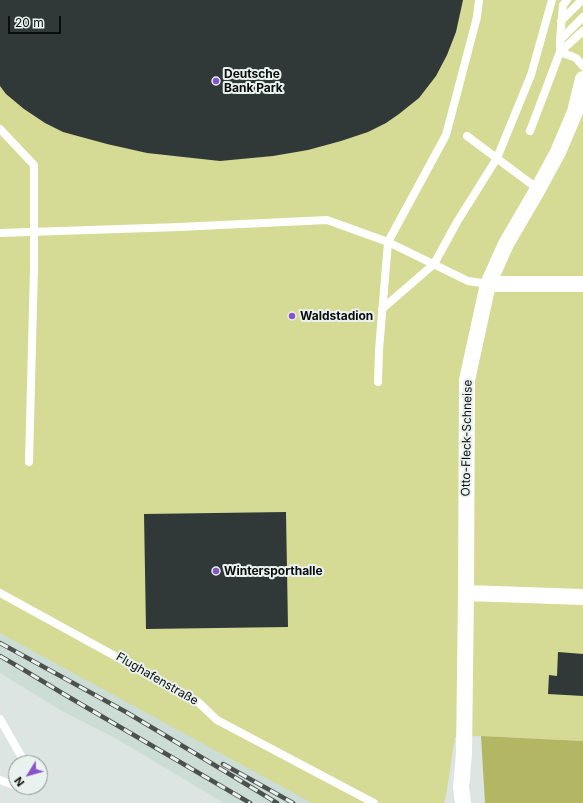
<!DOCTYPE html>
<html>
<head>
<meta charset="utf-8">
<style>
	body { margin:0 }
	#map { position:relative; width:583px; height:803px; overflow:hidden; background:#dce5e1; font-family:Inter,sans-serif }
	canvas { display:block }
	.north { position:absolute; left:8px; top:755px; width:40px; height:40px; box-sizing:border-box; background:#e9f2ee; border:1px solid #909694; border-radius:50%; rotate:233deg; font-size:11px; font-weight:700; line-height:16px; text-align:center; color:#0a0d0c }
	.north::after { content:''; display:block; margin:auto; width:14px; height:18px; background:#8a52c9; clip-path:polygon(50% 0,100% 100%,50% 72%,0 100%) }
	.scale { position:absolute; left:8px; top:16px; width:53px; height:18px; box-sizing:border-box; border:2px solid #0a0d0c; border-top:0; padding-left:5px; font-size:12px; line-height:14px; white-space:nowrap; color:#0a0d0c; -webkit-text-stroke:3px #e9f2ee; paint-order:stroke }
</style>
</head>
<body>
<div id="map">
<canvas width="583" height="803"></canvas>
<div class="north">N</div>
<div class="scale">20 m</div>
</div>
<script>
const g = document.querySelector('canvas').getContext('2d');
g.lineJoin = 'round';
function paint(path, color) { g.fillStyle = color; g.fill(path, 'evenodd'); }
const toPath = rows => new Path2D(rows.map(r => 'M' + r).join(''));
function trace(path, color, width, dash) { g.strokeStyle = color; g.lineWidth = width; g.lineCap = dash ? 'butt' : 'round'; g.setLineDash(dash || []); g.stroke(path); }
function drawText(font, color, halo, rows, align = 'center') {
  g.font = font + ' Inter,sans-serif'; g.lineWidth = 4; g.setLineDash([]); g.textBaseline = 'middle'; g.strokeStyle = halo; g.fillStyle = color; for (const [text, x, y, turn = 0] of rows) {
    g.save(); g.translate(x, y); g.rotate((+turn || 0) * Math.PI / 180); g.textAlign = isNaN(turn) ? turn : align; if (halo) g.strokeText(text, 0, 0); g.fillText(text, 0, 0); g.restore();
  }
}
const built = toPath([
	[0,631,314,803,224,803,115,738,62,711,0,673]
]);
const green = toPath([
	[0,0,583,0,583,741,481,736,455,737,446,796,444,803,312,803,0,633]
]);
const forest = toPath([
	[481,736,583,741,583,803,485,803]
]);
const building = toPath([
	[0,0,463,0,456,32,447,55,436,76,419,98,399,114,386,123,368,132,341,141,308,150,273,156,220,161,147,153,107,144,63,132,45,123,24,109,6,94,0,86],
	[286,512,288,627,146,629,144,514],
	[558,652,583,654,583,696,548,694,549,675,557,676]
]);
const lane = toPath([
	[561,21,582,0],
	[560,40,583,17],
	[560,52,583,31],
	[560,52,576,58,583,66],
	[0,129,34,165,34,268,29,462],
	[530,131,560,52,560,40,563,5,567,0],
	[467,136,538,189],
	[0,233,179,227,327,220,388,242,468,281,488,284],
	[382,309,434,264,457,222,497,158,531,75,552,0],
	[378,382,379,350,388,242,446,135,477,17,479,0],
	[0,593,155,678,198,702,217,720,374,803],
	[0,719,25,763],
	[0,780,16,786]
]);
const street = toPath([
	[488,284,583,284],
	[466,593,583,597],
	[463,803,461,787,464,754,466,593,467,380,488,284,506,244,538,189,558,152,575,112,583,79]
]);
const rail = toPath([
	[0,643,126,712,221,769,277,803],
	[0,656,19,667,67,696,250,803],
	[223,764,293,803]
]);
const markers = [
	[216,81,4,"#8a52c9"],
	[292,316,4,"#8a52c9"],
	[216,571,4,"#8a52c9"]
];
const poiNames = [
	["Deutsche",224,74],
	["Bank Park",224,88],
	["Waldstadion",300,316],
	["Wintersporthalle",224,571]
];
const streetNames = [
	["Otto-Fleck-Schneise",467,438,-89],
	["Flughafenstraße",157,679,30]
];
paint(built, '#ccddd5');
paint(green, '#d5da94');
paint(forest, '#b3b764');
paint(building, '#313938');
trace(lane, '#fff', 8);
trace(street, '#fff', 16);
trace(rail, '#4c514f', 4.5);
trace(rail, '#e9f2ee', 3, [9]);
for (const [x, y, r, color] of markers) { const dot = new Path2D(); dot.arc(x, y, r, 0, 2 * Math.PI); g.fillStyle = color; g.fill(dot); trace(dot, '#e9f2ee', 1.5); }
drawText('bold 12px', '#0a0d0c', '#e9f2ee', poiNames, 'left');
drawText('12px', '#0a0d0c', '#e9f2ee', streetNames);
</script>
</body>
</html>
